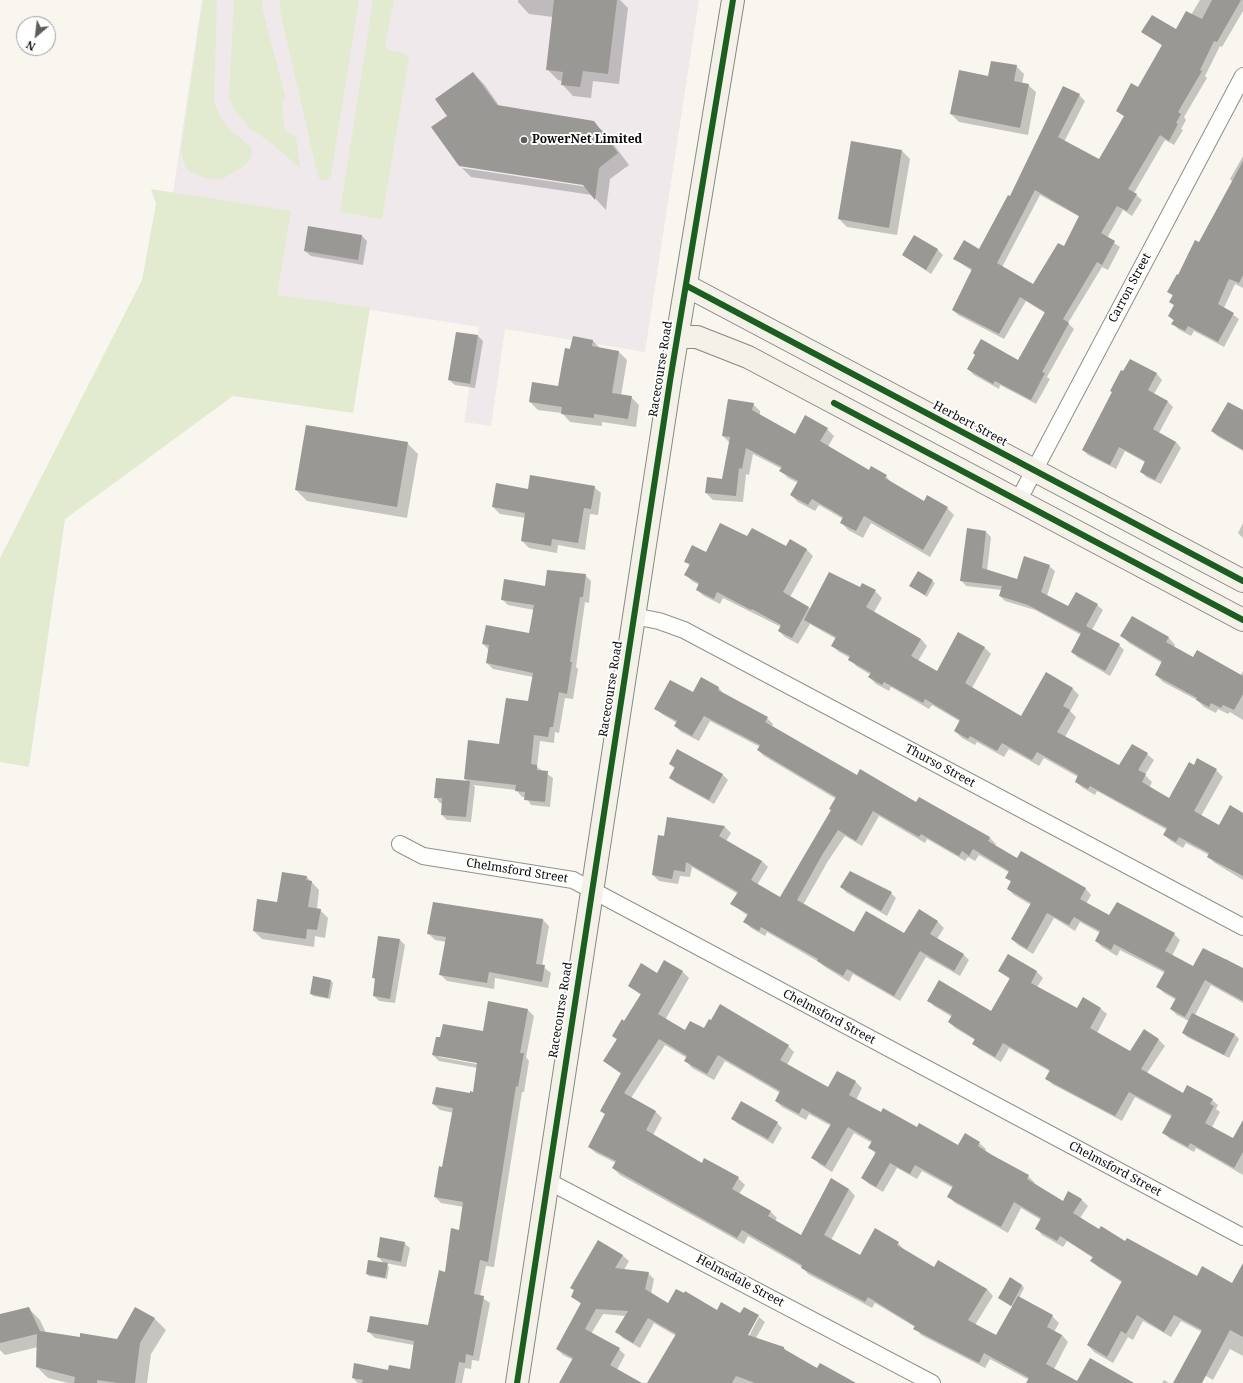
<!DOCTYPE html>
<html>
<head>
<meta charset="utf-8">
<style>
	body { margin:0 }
	#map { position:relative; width:1243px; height:1383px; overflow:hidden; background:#f8f6ee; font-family:"Noto Serif",serif }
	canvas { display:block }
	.north { position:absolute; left:16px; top:16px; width:40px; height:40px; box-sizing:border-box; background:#fff; border:1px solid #9d9d9d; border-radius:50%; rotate:208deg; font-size:11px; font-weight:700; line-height:16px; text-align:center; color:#0a0a0a }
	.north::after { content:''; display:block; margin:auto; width:14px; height:18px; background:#5d5d5a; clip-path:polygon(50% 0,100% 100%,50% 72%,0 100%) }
</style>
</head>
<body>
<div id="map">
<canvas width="1243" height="1383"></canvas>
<div class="north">N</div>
</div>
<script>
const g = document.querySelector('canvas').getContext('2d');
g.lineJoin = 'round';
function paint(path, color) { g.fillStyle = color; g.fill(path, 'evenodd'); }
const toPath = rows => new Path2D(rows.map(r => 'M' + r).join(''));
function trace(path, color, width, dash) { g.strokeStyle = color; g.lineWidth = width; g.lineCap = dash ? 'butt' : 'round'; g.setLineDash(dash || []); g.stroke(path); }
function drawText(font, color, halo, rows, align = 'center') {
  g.font = font + ' "Noto Serif",serif'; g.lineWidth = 4; g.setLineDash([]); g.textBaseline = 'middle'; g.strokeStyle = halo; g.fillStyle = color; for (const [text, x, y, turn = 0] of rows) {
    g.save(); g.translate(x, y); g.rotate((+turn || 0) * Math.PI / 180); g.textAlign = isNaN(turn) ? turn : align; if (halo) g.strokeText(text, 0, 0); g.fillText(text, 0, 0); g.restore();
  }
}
const industrial = toPath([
	[202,0,699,0,645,352,505,329,491,426,464,422,479,327,277,295,173,193]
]);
const green = toPath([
	[203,0,217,0,214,103,220,116,230,130,251,147,252,156,244,166,222,179,205,178,192,173,185,167,181,150],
	[234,0,262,0,263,11,285,96,282,105,284,128,288,133,296,137,300,168,270,142,251,129,233,108,229,97],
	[280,0,359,0,331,175,326,181,320,179,318,176,280,11],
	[373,0,394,0,385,45,388,50,400,52,409,58,382,219,340,212],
	[151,189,291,211,277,295,370,308,353,413,233,396,65,519,29,767,0,762,0,558,142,280,156,204]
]);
const shadow = toPath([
	[518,0,620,0,628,8,619,84,593,81,591,98,573,96,562,84,562,81,558,80,547,69,553,17,529,14,518,2],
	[1200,0,1243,0,1243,11,1222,47,1220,46,1205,76,1207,78,1184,117,1186,120,1181,129,1183,130,1174,145,1165,140,1134,193,1142,200,1132,216,1123,210,1107,238,1120,247,1108,270,1102,267,1068,323,1074,329,1047,377,1050,379,1036,404,1000,385,999,389,974,375,968,369,1019,361,1045,313,1026,301,1004,339,958,315,953,310,972,271,955,259,980,250,1010,197,1079,95,1085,101,1064,142,1100,160,1125,117,1117,111,1138,89,1163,46,1143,32,1177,30,1191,15],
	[1040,195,1080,217,1064,247,1033,286,1002,267],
	[1016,66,1024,74,1022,84,1028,85,1036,92,1028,135,959,122,951,114,989,77],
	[473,73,484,84,500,107,593,122,605,133,629,165,610,179,606,210,592,195,471,177,462,168,588,187,588,185,461,165,461,167,460,165,449,116],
	[902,151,910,159,897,235,847,227,839,219],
	[1243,156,1243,288,1235,284,1224,308,1239,319,1224,347,1194,331,1191,336,1178,329,1173,323,1174,321,1169,316,1175,306,1170,302,1174,297,1169,292,1200,243,1233,182,1230,179],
	[362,236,367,241,363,265,311,256,305,251],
	[938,250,943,255,931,274,903,255],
	[478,336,483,341,475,388,455,385,449,380],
	[573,337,593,341,600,348,619,352,627,360,621,396,631,397,639,405,636,427,602,422,602,426,570,422,562,413,538,410,530,402,559,387],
	[1130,360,1157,374,1162,380,1154,394,1168,402,1173,407,1159,433,1176,442,1181,448,1161,484,1146,477,1141,471,1146,463,1125,451,1116,469,1088,455,1083,450],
	[753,404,760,411,760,415,795,435,827,429,834,436,828,447,870,471,886,476,892,484,924,502,927,497,947,508,954,515,930,557,871,523,863,538,848,530,841,522,843,519,819,505,815,511,798,502,791,495,798,483,788,478,781,471,782,469,753,454,749,475,746,474,743,502,713,500,706,493,723,480,730,443,723,436],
	[1243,423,1243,451,1217,436,1212,431],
	[407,443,418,454,407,518,307,501,296,490],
	[531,476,594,487,601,493,598,515,590,514,585,550,558,545,557,553,529,548,522,541,526,518,500,514,493,507,529,490],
	[1243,523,1243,538,1238,533],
	[986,532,991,537,987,571,1017,581,1049,566,1055,571,1047,596,1068,608,1097,605,1103,610,1092,630,1119,645,1124,650,1110,676,1077,657,1072,652,1081,635,1035,610,1005,601,1000,596,1002,590,966,586,961,580],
	[748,538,786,547,806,549,813,556,790,597,811,609,860,588,863,584,875,591,882,598,874,612,921,639,927,646,918,661,937,672,984,647,991,654,972,688,1022,717,1072,688,1079,695,1070,711,1076,717,1065,737,1120,767,1147,754,1154,760,1145,775,1152,782,1149,788,1170,799,1194,766,1216,770,1223,777,1201,816,1219,826,1243,814,1243,880,1215,863,1208,857,1209,855,1186,843,1183,848,1171,841,1164,835,1167,830,1097,791,1095,795,1083,788,1076,782,1078,777,1044,758,1039,766,1009,749,1004,757,977,742,975,745,962,738,955,731,961,722,932,705,929,709,891,687,889,691,876,684,869,677,871,675,856,666,850,658,839,652,832,646,836,639,810,624,798,644,785,637,779,631,781,627,723,598,720,604,704,596,697,590,699,585,692,581,686,575,690,566,685,561],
	[585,575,591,581,589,603,585,602,576,667,578,669,573,699,565,698,559,733,555,732,554,743,540,741,537,767,553,778,550,807,531,805,526,797,522,797,516,790,473,785,475,787,471,822,447,820,442,815,443,803,440,803,435,797,467,781,465,779,500,745,529,702,533,677,493,669,487,663,489,650,483,644,530,635,534,610,508,605,502,599],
	[932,581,935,583,927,597,910,586],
	[1133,617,1169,638,1175,645,1174,647,1194,658,1240,676,1243,671,1243,720,1230,712,1228,714,1218,709,1216,713,1204,707,1197,700,1163,682,1156,675,1162,663,1129,643,1122,636],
	[701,678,719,688,724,695,767,718,773,724,772,726,857,776,916,804,920,798,990,838,996,844,995,846,1017,859,1085,888,1091,895,1086,904,1110,916,1174,934,1180,940,1172,956,1194,967,1226,959,1243,969,1243,1003,1211,985,1195,1015,1235,1035,1239,1039,1229,1058,1187,1037,1183,1033,1189,1021,1177,1015,1171,1009,1176,1000,1164,993,1158,987,1165,973,1120,950,1117,956,1102,947,1096,941,1100,933,1080,922,1075,931,1054,918,1033,954,1018,945,1012,939,1031,905,1014,895,1008,889,1012,883,1007,878,1010,873,979,855,975,861,968,857,965,861,927,839,925,843,879,816,862,846,845,836,828,861,803,905,854,934,905,934,919,910,938,922,944,928,937,939,963,954,969,960,960,976,926,957,900,1001,853,974,849,982,825,967,819,962,767,932,765,936,751,928,745,922,748,916,732,904,738,894,692,867,690,877,680,876,678,884,659,881,653,875,665,837,668,818,725,827,731,833,726,841,762,861,768,867,757,885,780,899,832,810,836,799,764,756,758,750,760,747,710,721,699,741,681,732,675,726,677,723,662,714,656,708,693,693],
	[670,764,722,774,728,780,714,804,676,783,670,778,675,769],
	[306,876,319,890,317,909,320,910,328,918,325,938,315,936,314,947,262,939,254,931,278,904],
	[841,887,891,893,896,898,887,916,847,893],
	[543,920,549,926,542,966,551,973,548,988,495,978,494,989,447,981,440,974,446,942,435,940,428,933],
	[400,940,405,945,395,1003,379,1001,374,996,376,980,373,978],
	[1008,955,1037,972,1043,978,1037,987,1077,1009,1083,998,1101,1009,1107,1014,1097,1033,1130,1053,1144,1031,1159,1040,1165,1046,1147,1073,1184,1094,1212,1100,1218,1105,1216,1109,1220,1112,1212,1127,1234,1140,1243,1122,1243,1175,1196,1148,1194,1152,1170,1139,1164,1133,1172,1117,1135,1097,1122,1121,1052,1084,1047,1078,1051,1072,1009,1048,1001,1062,979,1049,973,1043,975,1040,955,1028,949,1022,952,1017,934,1006,928,1000,992,1012,1011,980,999,971],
	[665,961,683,972,689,978,665,1020,686,1031,704,1030,788,1046,794,1052,787,1065,828,1089,837,1072,856,1082,862,1088,856,1100,882,1113,958,1146,979,1143,986,1149,985,1151,1028,1176,1035,1183,1034,1184,1063,1202,1081,1199,1088,1206,1080,1218,1099,1230,1197,1278,1233,1284,1243,1278,1243,1356,1230,1349,1213,1380,1192,1368,1202,1332,1181,1321,1171,1337,1143,1321,1133,1340,1128,1337,1113,1363,1094,1352,1088,1345,1123,1283,1098,1267,1092,1261,1093,1258,1067,1241,1063,1247,1042,1235,1036,1228,1041,1220,1021,1208,1008,1233,955,1203,948,1196,953,1188,922,1171,917,1179,897,1168,883,1192,869,1184,862,1178,876,1154,870,1148,872,1143,854,1133,832,1172,819,1164,813,1157,831,1126,809,1114,806,1120,782,1107,776,1101,780,1093,725,1061,714,1080,692,1068,686,1061,687,1058,665,1045,631,1098,656,1112,662,1118,653,1135,702,1165,738,1178,745,1185,739,1194,771,1212,777,1218,775,1221,801,1236,849,1189,855,1196,831,1240,860,1257,898,1243,904,1250,935,1268,987,1289,993,1296,975,1325,996,1336,1013,1307,999,1298,1010,1279,1022,1285,1024,1288,1019,1298,1052,1316,1059,1323,1054,1332,1062,1335,1068,1342,1054,1369,1074,1383,1027,1383,1029,1380,990,1359,985,1368,921,1335,915,1327,875,1303,872,1308,808,1274,802,1267,748,1236,744,1244,620,1175,613,1168,616,1163,596,1153,589,1147,606,1115,601,1110,621,1074,604,1061,617,1040,613,1036,624,1022,641,995,629,986,657,974],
	[314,977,331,981,333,983,330,999,313,996,311,993],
	[489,1002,528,1010,534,1016,526,1057,529,1061,524,1092,522,1092,494,1267,486,1266,480,1296,490,1303,479,1361,472,1360,471,1369,465,1368,462,1383,358,1383,353,1378,388,1371,411,1370,414,1345,375,1338,368,1331,429,1326,459,1231,464,1207,441,1203,435,1197,443,1168,454,1113,440,1110,433,1104,474,1093,478,1068,439,1061,433,1055,483,1033],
	[439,1055,483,1063,482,1065,439,1057],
	[732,1118,777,1123,782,1128,773,1144,738,1124],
	[404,1243,410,1248,406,1267,385,1263,389,1267,387,1279,369,1276,367,1274,385,1264,378,1257],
	[622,1255,629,1261,624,1270,648,1273,654,1279,651,1294,668,1305,741,1314,744,1308,759,1317,757,1317,745,1339,747,1340,759,1317,765,1322,756,1338,784,1348,789,1354,817,1370,850,1383,686,1383,676,1336,654,1323,640,1348,623,1338,617,1332,626,1316,603,1314,591,1334,619,1349,625,1355,617,1370,640,1383,560,1383,573,1360,563,1355,557,1349,581,1304,572,1296,575,1291,571,1288],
	[28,1308,40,1320,46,1333,81,1338,118,1340,136,1308,155,1319,166,1330,151,1354,147,1383,68,1383,48,1378,37,1367,38,1347,5,1355,0,1350,0,1315],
	[1164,1380,1169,1383,1162,1383]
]);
const building = toPath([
	[554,0,617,0,608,74,583,71,580,87,561,85,563,72,546,70],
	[1212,0,1241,0,1217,42,1214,41,1200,70,1202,71,1178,112,1181,114,1176,123,1178,124,1169,141,1160,135,1128,189,1137,194,1127,211,1117,206,1101,233,1115,241,1102,265,1097,262,1063,319,1069,323,1042,372,1045,373,1031,400,995,381,993,384,967,369,975,355,973,353,981,339,1018,360,1045,312,1020,297,999,334,952,310,972,269,953,259,964,240,979,249,1008,195,1010,196,1063,86,1080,94,1058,137,1099,159,1124,116,1116,111,1131,83,1138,87,1162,45,1141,32,1152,15,1176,29,1186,11,1202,19],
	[1035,190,1079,216,1064,246,1058,243,1033,284,997,263],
	[991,61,1017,65,1014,81,1029,84,1020,128,950,114,959,70,988,76],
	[473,72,497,105,594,121,618,153,599,168,595,200,583,185,459,166,431,127,447,116,435,99],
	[851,141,902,150,889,228,838,219],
	[1243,161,1243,275,1239,283,1229,279,1218,304,1234,313,1218,342,1188,326,1185,331,1171,324,1174,320,1168,316,1174,305,1169,302,1173,295,1167,292,1177,274,1178,275,1195,240,1199,242],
	[308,226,362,235,358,260,304,251],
	[914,235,938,249,926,270,902,255],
	[456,332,478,335,470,384,448,380],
	[573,336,593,340,592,346,619,351,612,393,632,396,628,419,594,414,594,418,561,414,562,407,529,402,532,382,558,386,565,348,570,349],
	[1130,359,1157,373,1148,390,1168,401,1153,429,1176,442,1155,480,1140,472,1145,461,1119,447,1110,465,1082,450,1112,392,1110,391,1121,370,1123,371],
	[728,399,754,403,752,410,795,434,805,415,828,428,820,441,869,470,871,466,887,475,885,478,924,501,927,495,948,507,923,550,864,516,856,531,840,523,843,517,812,499,808,505,790,495,798,481,779,471,782,467,746,448,742,469,739,468,736,496,705,493,707,477,722,479,730,437,722,436],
	[1228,402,1243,410,1243,450,1211,431],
	[306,425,408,442,397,507,295,490],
	[530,475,595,486,591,509,584,508,578,543,552,539,551,546,521,541,525,513,492,507,496,483,528,489],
	[720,523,747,536,752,528,786,546,790,539,807,549,783,592,809,607,792,638,778,631,781,625,752,609,751,610,717,592,714,599,696,590,699,583,684,575,690,564,684,562,692,545,706,552],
	[967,528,986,531,982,568,1017,579,1024,556,1050,565,1041,592,1068,606,1076,592,1098,604,1086,626,1120,644,1105,671,1071,652,1081,633,1028,605,999,596,1002,586,960,581],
	[547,570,586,574,583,597,580,597,570,662,572,662,567,694,559,692,553,727,550,727,548,737,534,735,531,764,537,765,537,770,548,771,545,802,524,800,525,792,515,791,516,785,464,779,468,740,499,744,506,698,528,701,533,673,486,663,489,645,482,644,486,625,529,633,534,605,501,600,504,579,545,586],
	[918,571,933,580,925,595,909,586],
	[829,572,860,587,862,583,876,590,866,607,921,639,911,656,937,671,958,632,985,647,965,683,1021,716,1046,672,1073,688,1063,706,1070,710,1057,732,1119,765,1132,744,1148,753,1138,770,1146,774,1142,782,1169,798,1189,762,1194,765,1197,758,1217,769,1194,811,1219,825,1230,805,1243,813,1243,876,1207,857,1209,853,1179,837,1176,842,1163,835,1167,828,1090,786,1088,789,1075,782,1078,775,1037,752,1032,760,1002,743,997,751,970,736,968,739,954,731,960,720,925,699,923,703,884,682,882,685,868,677,871,673,848,660,850,656,831,646,836,637,804,620],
	[1132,616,1169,637,1166,642,1193,657,1197,650,1243,676,1243,694,1234,710,1223,705,1221,708,1211,703,1209,707,1196,700,1197,698,1155,675,1162,661,1120,636],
	[701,677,719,687,718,690,768,717,765,722,857,775,860,769,916,802,919,797,990,837,988,841,1017,858,1021,851,1086,888,1080,899,1109,915,1117,902,1175,933,1165,951,1193,966,1203,948,1243,968,1243,1001,1205,980,1185,1017,1170,1009,1176,998,1156,987,1165,971,1114,944,1111,950,1095,941,1100,931,1074,917,1069,925,1047,913,1027,949,1011,939,1031,903,1007,889,1011,881,1005,878,1009,871,973,849,969,856,962,851,959,856,921,834,919,837,873,811,856,841,838,830,822,855,797,900,854,932,866,911,904,933,919,909,938,921,930,934,964,954,954,971,920,951,894,996,847,969,843,976,817,961,818,959,761,927,759,931,743,922,748,914,730,904,738,892,686,862,685,872,674,870,672,879,652,875,658,835,664,836,667,817,725,826,719,836,762,861,751,880,780,897,831,810,829,809,836,797,757,750,760,745,704,716,692,736,674,726,677,721,654,709,670,680,693,692],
	[677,749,723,774,709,800,669,778,675,767,669,764],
	[436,778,470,781,466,817,441,815,442,798,434,798],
	[850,871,892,892,881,911,840,887],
	[282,872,307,876,306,880,312,881,308,907,321,909,317,930,307,929,306,939,253,931,257,899,277,902],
	[433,902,543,919,536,964,545,965,542,982,489,972,487,983,439,975,446,937,427,934],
	[378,936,400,939,390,999,373,996,375,978,372,978],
	[1008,954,1037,971,1031,983,1077,1008,1083,997,1101,1008,1090,1028,1130,1051,1144,1029,1159,1039,1141,1069,1183,1093,1187,1085,1213,1099,1210,1104,1214,1106,1205,1123,1233,1138,1243,1120,1243,1152,1234,1168,1190,1143,1188,1147,1162,1133,1172,1115,1129,1092,1115,1116,1045,1079,1050,1070,1003,1043,995,1057,972,1044,975,1039,948,1022,952,1015,927,1001,939,980,991,1011,1010,978,998,971],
	[664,960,683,971,658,1014,685,1030,690,1021,704,1028,709,1019,711,1020,720,1004,789,1045,780,1060,828,1087,837,1071,856,1081,849,1095,881,1112,883,1108,917,1127,919,1123,958,1145,965,1133,980,1142,978,1146,992,1155,1029,1175,1027,1179,1063,1201,1068,1191,1082,1199,1073,1213,1099,1229,1101,1226,1125,1241,1127,1238,1197,1276,1202,1266,1232,1283,1243,1263,1243,1337,1230,1330,1202,1383,1173,1383,1202,1330,1174,1315,1164,1332,1137,1315,1126,1334,1121,1331,1107,1357,1087,1345,1122,1281,1090,1261,1093,1257,1060,1236,1057,1241,1035,1229,1041,1218,1014,1202,1001,1227,947,1197,953,1186,915,1165,910,1174,890,1163,876,1187,861,1178,876,1152,868,1148,872,1141,848,1127,825,1166,811,1158,831,1124,802,1108,799,1114,775,1101,780,1091,718,1055,707,1074,684,1061,687,1056,659,1039,624,1093,656,1111,646,1130,702,1163,704,1158,739,1177,732,1189,771,1211,768,1216,801,1235,831,1178,849,1189,824,1235,860,1255,875,1228,899,1242,897,1245,934,1267,938,1260,987,1289,968,1320,996,1335,1018,1296,1053,1315,1047,1327,1062,1335,1046,1364,1077,1381,1090,1358,1134,1383,1026,1383,1029,1378,984,1353,979,1363,913,1329,915,1326,868,1297,865,1302,801,1268,802,1265,742,1230,737,1238,612,1168,616,1161,588,1147,605,1114,600,1111,621,1073,603,1061,617,1039,612,1036,622,1019,624,1021,641,994,628,986,641,963,657,973],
	[313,976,331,980,328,998,310,994],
	[488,1001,528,1009,520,1053,524,1053,518,1087,516,1086,488,1262,480,1260,474,1294,484,1296,473,1356,466,1354,465,1363,459,1362,455,1383,362,1383,363,1380,352,1378,354,1363,388,1370,389,1365,410,1369,414,1341,367,1332,370,1316,428,1325,439,1270,445,1272,451,1228,459,1230,463,1202,434,1197,439,1166,442,1167,453,1108,432,1104,436,1087,470,1093,470,1091,473,1092,477,1063,432,1055,436,1037,440,1037,443,1024,483,1031],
	[1192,1013,1235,1034,1224,1055,1182,1033],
	[741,1101,778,1122,768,1139,731,1119],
	[380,1237,405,1242,401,1262,377,1257],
	[598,1240,623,1255,615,1268,649,1272,645,1289,668,1303,676,1289,684,1293,685,1291,717,1310,721,1302,740,1313,744,1307,759,1315,748,1335,784,1347,784,1349,817,1368,820,1363,856,1383,755,1383,736,1376,732,1383,647,1383,676,1334,648,1318,633,1343,615,1332,628,1311,596,1309,585,1329,620,1348,610,1365,642,1383,559,1383,573,1358,556,1349,581,1303,571,1297,574,1290,570,1288],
	[368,1260,388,1263,385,1278,366,1274],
	[1010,1277,1022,1285,1011,1306,998,1298],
	[29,1307,40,1331,80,1337,80,1333,117,1339,135,1307,155,1318,140,1343,135,1383,118,1383,97,1380,97,1383,74,1383,75,1377,36,1367,37,1334,0,1343,0,1314]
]);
const street = toPath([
	[1018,501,1243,76],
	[633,616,659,621,684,630,1243,927],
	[400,844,423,856,573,880,1243,1237],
	[546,1180,932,1383]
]);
const secondary = toPath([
	[687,286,1243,581],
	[677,337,697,337,748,357,1243,620],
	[517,1383,670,381,733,0]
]);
const cycleway = toPath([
	[687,286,1243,581],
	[834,403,1243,620],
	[517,1383,670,381,733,0]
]);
const markers = [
	[524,140,4,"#5d5d5a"]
];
const poiNames = [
	["PowerNet Limited",532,140]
];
const streetNames = [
	["Carron Street",1130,288,-62],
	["Racecourse Road",661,369,-81],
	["Herbert Street",970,424,28],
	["Racecourse Road",611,689,-81],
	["Thurso Street",940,766,28],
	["Chelmsford Street",517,871,9],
	["Racecourse Road",561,1010,-81],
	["Chelmsford Street",829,1017,28],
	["Chelmsford Street",1115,1169,28],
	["Helmsdale Street",740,1281,28]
];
paint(industrial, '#efe9eb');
paint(green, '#e2ebd0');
paint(shadow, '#0003');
paint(building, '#9a9894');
trace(street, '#91908d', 18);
trace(secondary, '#888783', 24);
trace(street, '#fefefc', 16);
trace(secondary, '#f3f1e8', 22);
trace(cycleway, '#1b5e20', 6);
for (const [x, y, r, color] of markers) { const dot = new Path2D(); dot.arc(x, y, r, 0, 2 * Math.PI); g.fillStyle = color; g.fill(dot); trace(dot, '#fff', 1.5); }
drawText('bold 12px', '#0a0a0a', '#fff', poiNames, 'left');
drawText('12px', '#0a0a0a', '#fff', streetNames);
</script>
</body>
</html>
